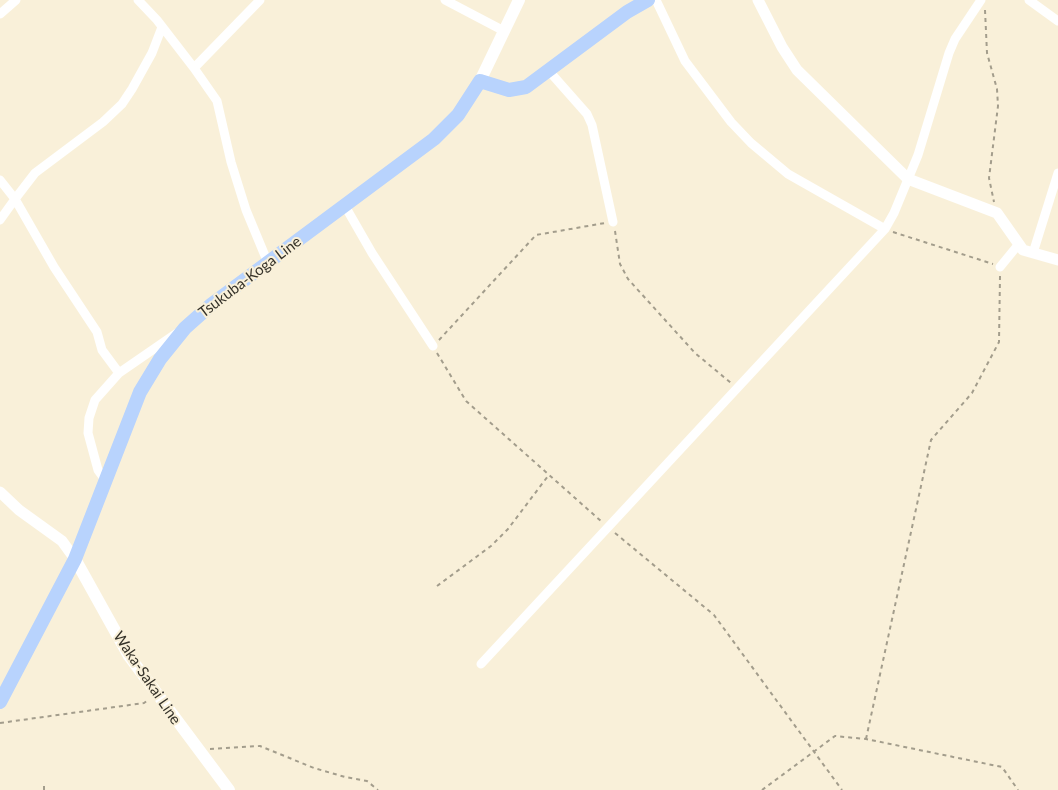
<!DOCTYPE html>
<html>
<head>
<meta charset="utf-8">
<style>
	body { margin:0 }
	canvas { display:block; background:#f9f0d9 }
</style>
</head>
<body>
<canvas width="1058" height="790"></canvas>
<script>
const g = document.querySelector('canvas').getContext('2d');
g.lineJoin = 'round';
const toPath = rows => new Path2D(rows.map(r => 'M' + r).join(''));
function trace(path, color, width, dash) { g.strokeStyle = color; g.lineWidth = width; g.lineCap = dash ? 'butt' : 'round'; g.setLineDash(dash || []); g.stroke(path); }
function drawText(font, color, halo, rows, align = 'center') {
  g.font = font + ' Lato,sans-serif'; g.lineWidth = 4; g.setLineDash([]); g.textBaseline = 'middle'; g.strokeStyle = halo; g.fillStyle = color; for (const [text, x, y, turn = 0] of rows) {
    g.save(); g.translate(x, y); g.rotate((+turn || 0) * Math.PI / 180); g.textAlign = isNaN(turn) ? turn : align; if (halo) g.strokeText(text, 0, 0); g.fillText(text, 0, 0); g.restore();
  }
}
const path = toPath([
	[985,10,987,53,997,89,998,106,989,178,994,202],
	[615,231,620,264,628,279,695,353,731,383],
	[893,232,993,264],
	[439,340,536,235,605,223],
	[437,353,466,401,602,522],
	[615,533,714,615,842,790],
	[437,586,491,546,508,529,548,476],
	[0,723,144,703,148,700],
	[866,739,931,440,972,393,999,342,1000,276],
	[210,749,260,746,314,768,345,777,367,781,378,790],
	[44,790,44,782],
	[762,790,835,736,866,739,1002,767,1018,790]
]);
const minor = toPath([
	[138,0,157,20,194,68,260,0],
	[445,0,504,31],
	[656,0,685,61,731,122,751,143,788,174,885,229],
	[1029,0,1058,21],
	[0,14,16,0],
	[194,68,217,101,231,162,246,210,268,263],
	[549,71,587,114,592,125,613,222],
	[0,180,15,199,35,173,103,122,122,104,132,89,152,53,162,27],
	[345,206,372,253,433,346],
	[0,220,15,199,54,267,97,332,102,350,119,373],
	[1033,253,1058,173],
	[1000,267,1018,245],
	[106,481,98,470,88,433,89,418,95,400,119,373,177,333],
	[481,664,885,229,894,213,918,155,949,53,955,39,981,0]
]);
const tertiary = toPath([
	[758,0,782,47,797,70,908,179,997,213,1023,250,1058,260],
	[0,492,19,510,62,541,75,559]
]);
const secondary = toPath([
	[480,81,519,0],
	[75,559,129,656,229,790]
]);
const primary = toPath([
	[0,702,75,559,140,392,160,359,185,328,212,304,434,139,458,115,480,81,509,90,526,87,627,12,648,0]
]);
const streetNames = [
	["Tsukuba-Koga Line",250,277,-37],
	["Waka-Sakai Line",147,678,56]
];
trace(path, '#a39d8c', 2, [4, 4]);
trace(minor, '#fff', 9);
trace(tertiary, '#fff', 11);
trace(secondary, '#fff', 12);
trace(primary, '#b8d3fd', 14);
drawText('15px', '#353229', '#f9f0d9', streetNames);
</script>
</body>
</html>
